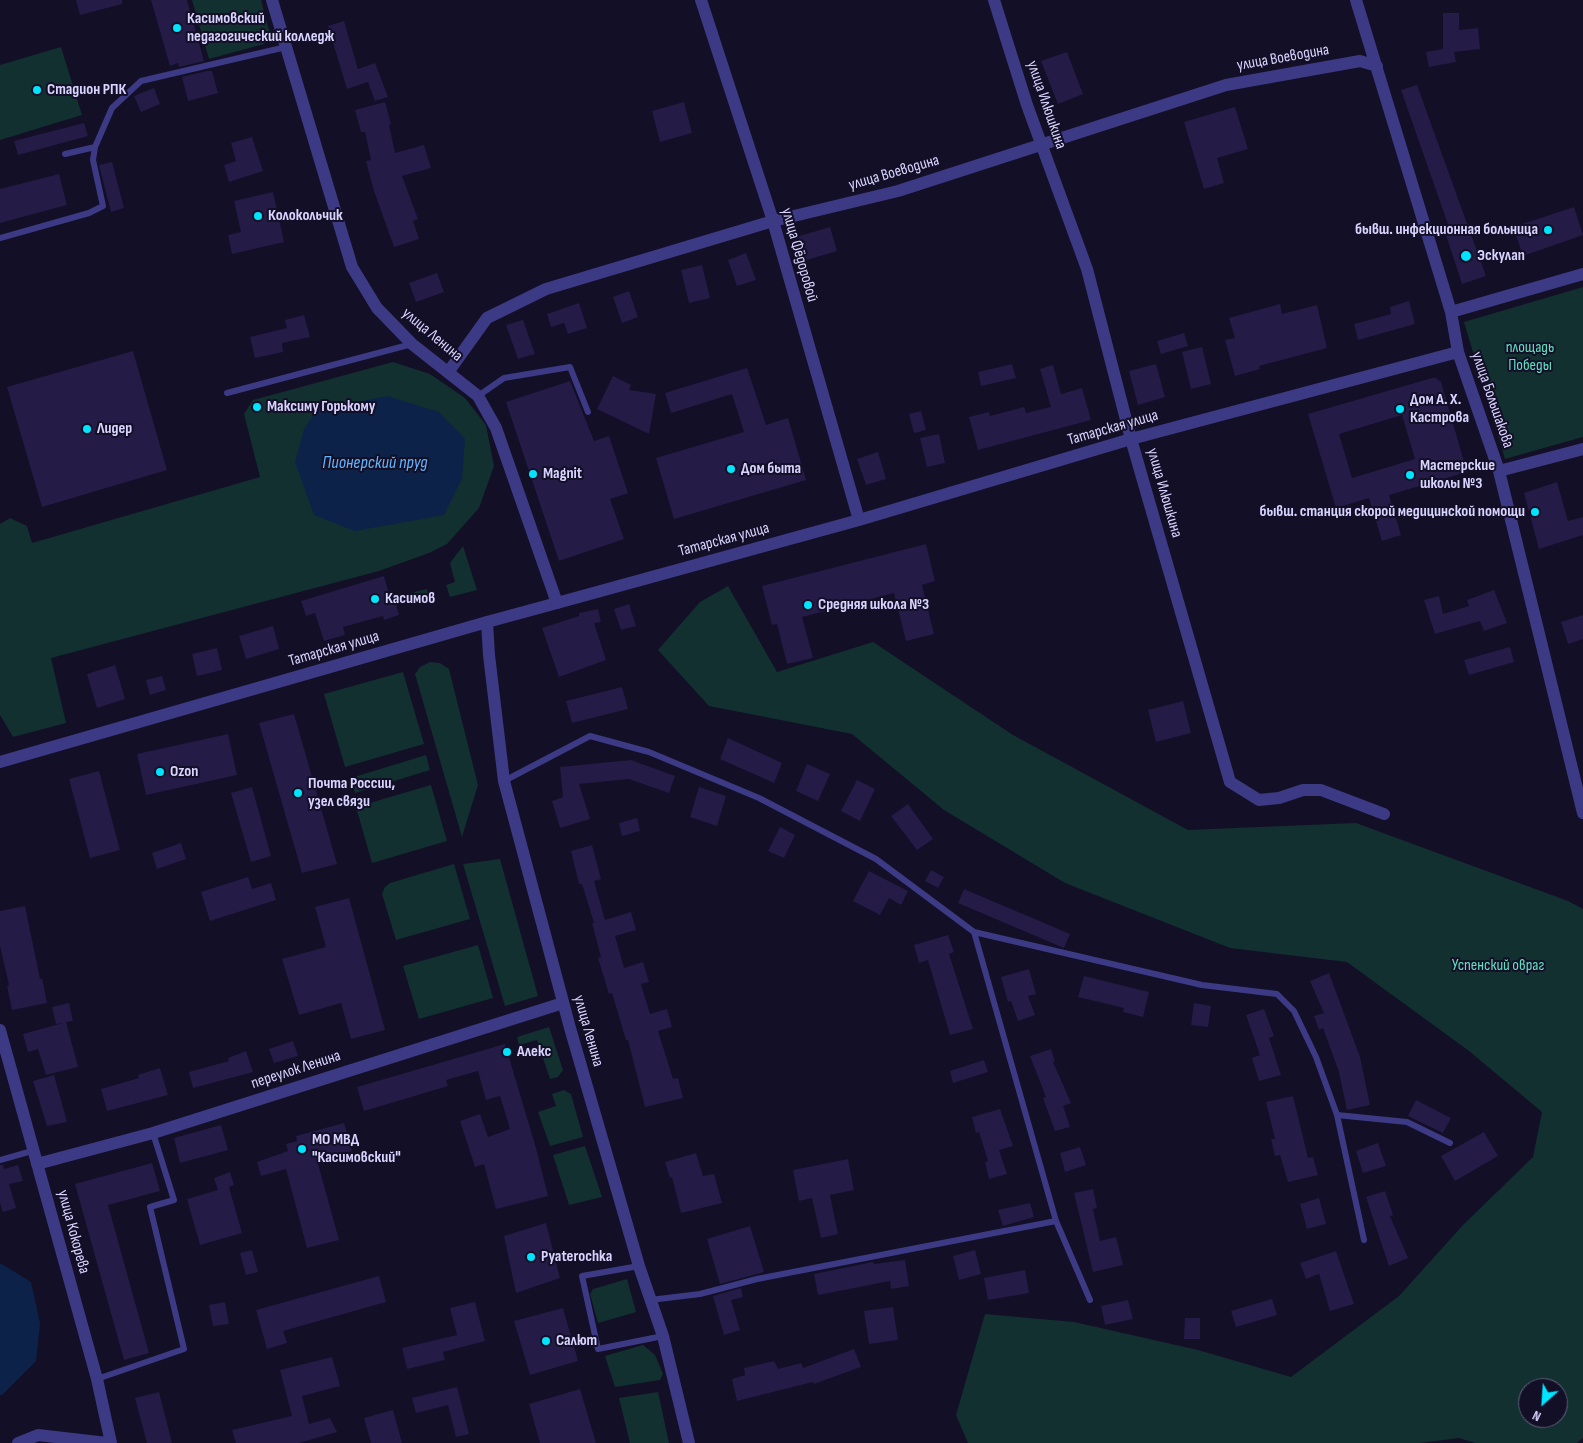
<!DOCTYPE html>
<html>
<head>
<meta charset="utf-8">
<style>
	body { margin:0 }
	#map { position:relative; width:1583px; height:1443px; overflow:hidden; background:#130f26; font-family:"Sofia Sans Condensed",sans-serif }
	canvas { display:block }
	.north { position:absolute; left:1518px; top:1378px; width:50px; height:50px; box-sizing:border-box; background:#130f26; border:1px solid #625e7d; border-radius:50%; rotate:206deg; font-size:14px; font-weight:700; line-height:20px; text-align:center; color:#d9d4ff }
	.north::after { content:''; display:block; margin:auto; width:18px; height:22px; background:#00e5ff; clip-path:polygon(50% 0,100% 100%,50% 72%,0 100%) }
</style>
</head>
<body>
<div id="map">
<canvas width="1583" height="1443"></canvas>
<div class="north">N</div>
</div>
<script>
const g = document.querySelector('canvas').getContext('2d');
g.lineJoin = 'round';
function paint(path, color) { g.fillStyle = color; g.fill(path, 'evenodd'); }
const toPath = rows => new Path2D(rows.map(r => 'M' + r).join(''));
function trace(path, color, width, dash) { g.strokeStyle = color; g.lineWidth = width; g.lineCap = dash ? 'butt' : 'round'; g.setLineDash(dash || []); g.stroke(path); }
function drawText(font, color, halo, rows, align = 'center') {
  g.font = font + ' "Sofia Sans Condensed",sans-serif'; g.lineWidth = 4; g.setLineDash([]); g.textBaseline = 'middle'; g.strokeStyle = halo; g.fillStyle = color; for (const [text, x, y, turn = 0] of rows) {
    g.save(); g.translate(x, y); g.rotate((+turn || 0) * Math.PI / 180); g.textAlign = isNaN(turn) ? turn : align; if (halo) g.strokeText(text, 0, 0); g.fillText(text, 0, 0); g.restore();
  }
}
const green = toPath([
	[192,0,261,0,270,34,264,44,209,59],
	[61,47,82,115,0,140,0,65],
	[1583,287,1583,437,1505,459,1464,322],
	[393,362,430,374,465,398,486,425,494,466,479,508,447,544,429,553,379,571,51,658,66,723,13,737,0,715,0,524,10,518,27,526,32,543,260,477,244,414,253,400],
	[463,546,477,590,450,597,446,585,455,582,450,563],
	[728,586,777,672,873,642,1013,735,1188,830,1356,823,1568,901,1583,909,1583,1438,1577,1443,1475,1443,1459,1438,1420,1443,968,1443,956,1415,985,1314,1074,1322,1198,1350,1291,1377,1399,1296,1463,1225,1533,1157,1542,1112,1469,1051,1347,962,1230,948,1065,883,944,810,852,734,709,706,658,650,700,602],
	[1528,1388,1558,1388,1558,1418,1528,1418],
	[427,589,430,602,419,605,414,592],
	[430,662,440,663,449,669,478,785,462,837,415,674,420,667],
	[403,672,424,744,345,767,324,694],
	[426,755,430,770,355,793,351,778],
	[431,785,447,841,372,863,356,807],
	[500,859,538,996,505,1006,463,864],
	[454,864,470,919,396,940,382,894,385,887,390,883],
	[478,945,493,998,419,1019,403,966],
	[549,1027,563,1070,558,1077,550,1079,537,1040,519,1045,517,1037],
	[564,1090,571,1094,583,1137,550,1146,538,1112,556,1106,552,1094],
	[585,1146,602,1197,569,1205,553,1155],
	[627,1279,636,1312,598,1323,590,1294,593,1289],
	[643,1345,655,1355,663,1374,660,1380,615,1387,605,1356],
	[658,1392,669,1443,630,1443,619,1398]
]);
const water = toPath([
	[387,396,439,412,465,439,462,479,444,515,355,531,314,515,295,462,304,429,317,410],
	[0,1263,31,1282,40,1323,36,1361,2,1395,0,1395]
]);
const building = toPath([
	[76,0,122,0,122,4,80,15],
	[151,0,187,0,204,61,179,67,178,63,170,66],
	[1443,13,1459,13,1459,30,1478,28,1480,49,1454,52,1456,62,1429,67,1426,52,1443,49],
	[344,21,358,69,375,63,388,97,375,101,368,82,347,89,328,26],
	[1067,52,1083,94,1058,104,1041,61],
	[207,71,212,71,218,93,188,101,182,77],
	[1417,85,1486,276,1462,284,1446,235,1451,233,1401,90],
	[154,88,160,104,141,112,134,96],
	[385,102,391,124,389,125,395,153,424,145,431,168,402,176,418,219,413,221,419,239,394,247,374,191,366,161,371,160,365,132,361,132,355,110],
	[684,102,692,133,660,142,652,111],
	[1235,107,1248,149,1217,158,1224,183,1204,189,1184,122],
	[84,123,88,136,18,155,14,141],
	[252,137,263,171,229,182,224,165,236,161,231,143],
	[112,162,124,208,111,212,99,165],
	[59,174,67,205,0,223,0,189],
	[273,192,284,242,232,254,228,235,241,232,234,201],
	[1574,207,1583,235,1523,256,1513,227],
	[830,227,837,251,800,262,793,238],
	[746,253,756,280,737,286,728,260],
	[702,265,710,298,689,303,681,270],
	[437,273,444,292,416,302,409,283],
	[629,291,638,317,622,323,613,297],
	[1409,301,1415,324,1358,340,1354,324,1391,314,1390,307],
	[579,303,587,328,568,334,564,323,551,327,547,314],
	[1280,304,1282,314,1317,305,1327,348,1259,366,1260,369,1235,376,1225,340,1235,338,1229,318],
	[304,315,310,337,282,343,283,352,255,358,250,337,287,328,285,320],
	[523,320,535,354,518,359,506,325],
	[1184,333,1188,346,1161,354,1157,341],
	[1202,347,1211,384,1191,389,1182,352],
	[133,351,167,470,42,507,7,387],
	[1012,364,1016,378,981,386,978,372],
	[1156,364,1165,397,1138,405,1129,371],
	[1053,365,1061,394,1082,388,1091,420,978,450,969,417,989,412,990,416,1024,407,1026,413,1051,407,1040,369],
	[747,368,766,425,788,418,806,480,674,519,656,458,744,432,732,394,671,413,665,393],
	[613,376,631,385,629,390,656,394,649,434,597,409],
	[1432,378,1436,378,1441,382,1467,472,1389,495,1401,535,1382,541,1369,498,1336,508,1308,414],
	[1402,415,1415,459,1352,478,1339,434],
	[570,381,594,441,609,436,628,493,610,499,624,539,559,561,506,402],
	[921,411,926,430,914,433,909,414],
	[939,434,945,463,927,467,920,438],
	[878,452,886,479,866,485,857,459],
	[1557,482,1568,521,1583,517,1583,535,1539,549,1524,493],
	[926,544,935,581,922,585,934,634,906,641,894,593,802,617,813,658,787,664,777,624,772,625,762,586],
	[384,576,391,601,395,600,399,615,384,620,383,616,343,627,345,635,324,641,315,613,306,616,301,601],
	[1494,590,1507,623,1484,631,1480,621,1435,634,1424,600,1439,596,1443,614,1469,606,1467,600],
	[629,604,636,626,621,630,614,609],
	[598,609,601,622,594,623,606,660,559,677,542,628,579,616,579,613],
	[1583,615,1583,639,1568,644,1561,622],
	[273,626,279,649,246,659,239,636],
	[1510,647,1514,662,1469,675,1464,660],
	[217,648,222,670,197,676,192,654],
	[115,665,125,699,97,708,87,674],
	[162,676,166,690,150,695,146,680],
	[622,687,628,709,572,723,566,701],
	[1183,701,1191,733,1156,742,1148,710],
	[294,714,337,864,302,873,259,723],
	[228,734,237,775,146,795,137,754],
	[728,738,782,763,774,783,720,759],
	[631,760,675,776,669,793,629,779,579,784,590,819,560,828,552,801,563,797,560,767],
	[807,764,830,774,818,801,796,791],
	[99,771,120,850,90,858,69,779],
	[857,780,875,789,860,821,841,811],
	[252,787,271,856,251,862,231,793],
	[699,787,726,796,717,826,690,817],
	[908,804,933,839,917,850,891,816],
	[637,818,640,831,622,836,619,823],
	[780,827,795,835,784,858,768,851],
	[181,843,186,859,157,869,152,853],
	[592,845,601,879,594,881,605,920,631,912,636,930,615,936,624,968,643,962,649,982,641,984,650,1014,667,1009,672,1027,658,1031,673,1079,678,1078,683,1098,645,1107,628,1040,626,1040,612,993,609,994,598,958,601,957,592,923,594,923,582,884,579,884,571,851],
	[931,870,944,877,938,888,925,881],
	[869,871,908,891,901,905,889,898,880,915,853,901],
	[248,877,252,889,271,883,276,900,210,921,201,892],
	[964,889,1070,934,1064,948,958,903],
	[349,898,385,1030,351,1039,341,1003,299,1015,282,959,326,947,315,907],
	[25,906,40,979,42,978,47,1003,12,1010,7,986,9,985,0,946,0,911],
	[948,935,954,952,949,954,973,1029,950,1035,928,960,919,963,914,945],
	[1029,969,1036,994,1028,996,1035,1015,1018,1021,1011,1001,1008,1002,1001,977],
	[1329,973,1360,1057,1370,1105,1347,1110,1339,1072,1323,1028,1319,1030,1314,1016,1324,1013,1310,981],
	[1084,976,1149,992,1143,1017,1123,1012,1124,1008,1078,997],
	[69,1003,73,1021,66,1022,78,1067,46,1075,38,1049,28,1052,23,1034,63,1023,56,1024,52,1007],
	[1194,1003,1211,1006,1208,1027,1191,1025],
	[1264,1009,1274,1036,1269,1038,1281,1075,1259,1081,1252,1058,1260,1055,1246,1015],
	[293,1041,298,1056,274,1063,269,1049],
	[505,1044,536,1148,548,1196,496,1209,484,1164,475,1167,460,1121,480,1114,488,1137,510,1129,500,1096,486,1100,478,1071,446,1080,448,1086,364,1111,357,1087],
	[1051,1049,1055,1062,1053,1062,1071,1103,1063,1106,1070,1127,1055,1131,1043,1098,1046,1097,1030,1056],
	[246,1051,253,1072,193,1088,189,1072,229,1061,228,1058],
	[984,1060,988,1072,953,1083,950,1071],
	[160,1068,168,1095,107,1111,101,1089,139,1078,138,1075],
	[54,1075,67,1122,47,1126,33,1081],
	[1293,1096,1308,1158,1313,1157,1318,1175,1288,1182,1280,1155,1275,1156,1271,1139,1275,1139,1266,1102],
	[1416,1100,1451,1118,1443,1133,1408,1116],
	[1000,1109,1013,1146,999,1150,1007,1174,989,1179,985,1162,988,1161,979,1132,976,1133,972,1117],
	[344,1123,352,1151,317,1160,339,1240,307,1248,286,1169,261,1176,257,1162,288,1151,286,1144,297,1141,296,1136],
	[221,1125,228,1150,180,1163,174,1138],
	[1484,1132,1498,1156,1455,1181,1441,1156],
	[1378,1143,1386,1166,1363,1173,1356,1151],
	[1080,1147,1086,1165,1065,1172,1060,1153],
	[696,1153,703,1176,714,1174,722,1203,681,1213,672,1177,670,1178,665,1162],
	[848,1159,854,1190,830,1195,838,1234,821,1238,812,1198,799,1201,793,1170],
	[152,1163,160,1191,108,1205,149,1353,124,1360,75,1184],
	[0,1165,3,1165,4,1169,18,1165,23,1181,9,1184,16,1208,3,1212,0,1203],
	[230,1172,234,1185,229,1187,242,1233,200,1245,187,1199,218,1190,214,1178],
	[1093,1189,1097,1208,1093,1209,1100,1241,1116,1237,1123,1265,1093,1272,1074,1193],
	[1385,1191,1393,1215,1390,1216,1408,1258,1389,1266,1366,1197],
	[1319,1198,1326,1224,1307,1229,1300,1204],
	[1030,1203,1034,1217,1003,1226,998,1210],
	[546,1223,560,1278,516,1293,504,1236],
	[750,1226,764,1272,720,1284,707,1239],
	[252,1250,258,1272,246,1275,240,1253],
	[975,1250,981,1274,959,1280,953,1256],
	[1336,1251,1354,1304,1330,1311,1319,1274,1306,1279,1300,1263],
	[905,1260,909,1286,891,1289,890,1281,818,1295,814,1274,873,1262,874,1264],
	[1025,1270,1029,1293,988,1300,984,1278],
	[379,1276,386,1302,283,1331,287,1343,267,1349,256,1310],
	[741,1288,743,1297,731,1300,740,1330,724,1335,713,1296],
	[1272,1299,1277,1315,1236,1327,1231,1311],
	[1128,1300,1133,1319,1105,1325,1101,1306],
	[225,1302,229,1324,213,1326,209,1305],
	[475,1302,485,1341,443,1352,445,1360,407,1369,402,1348,457,1335,450,1308],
	[893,1307,898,1340,869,1344,864,1311],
	[563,1308,578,1361,530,1375,514,1321],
	[1185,1318,1200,1318,1200,1339,1184,1339],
	[854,1349,861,1367,814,1384,813,1382,737,1401,732,1379,745,1375,744,1368,774,1361,778,1369,801,1363,803,1368],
	[332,1357,340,1386,302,1396,309,1424,330,1418,337,1432,299,1443,236,1443,232,1430,292,1416,280,1370],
	[457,1387,469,1434,456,1437,448,1405,416,1413,412,1398],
	[580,1389,596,1443,540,1443,529,1404],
	[159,1392,172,1443,147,1443,135,1398],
	[393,1410,402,1443,371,1443,364,1418]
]);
const service = toPath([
	[65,154,95,147],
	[0,238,89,213,103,206,93,160,95,147,112,108,141,81,286,47],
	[227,393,412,344],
	[478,396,504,378,570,367,588,412],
	[504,781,590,736,649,752,759,798,876,859,974,932,1056,1221,1090,1300],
	[974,932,1202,985,1277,994,1294,1011,1316,1057,1337,1115,1364,1240],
	[1337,1115,1407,1122,1450,1143],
	[0,1160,32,1151],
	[639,1266,582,1276,598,1349,663,1336],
	[650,1300,700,1294,757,1279,1056,1221],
	[97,1379,184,1349,150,1207,174,1200,153,1133]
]);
const minor = toPath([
	[701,0,773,221,859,520],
	[994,0,1027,105,1087,269,1131,439,1230,782,1259,800,1279,798,1303,790,1321,790,1384,814],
	[1356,0,1451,312,1458,352,1499,471,1583,813],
	[1451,312,1583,274],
	[449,371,487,318,546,289,773,221,898,191,1226,85,1360,61,1377,66],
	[1499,471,1583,449],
	[557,603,859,520,1131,439,1458,352],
	[0,762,487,622],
	[0,1030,97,1379,111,1443],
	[37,1164,153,1133,563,1003],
	[18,1443,38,1435,107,1443]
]);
const tertiary = toPath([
	[272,0,352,267,377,308,412,344,478,396,496,428,557,603,487,622,489,655,504,781,570,1028,639,1266,663,1336,689,1443]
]);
const markers = [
	[177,28,5,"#00e5ff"],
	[37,90,5,"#00e5ff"],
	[258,216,5,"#00e5ff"],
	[1548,230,5,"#00e5ff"],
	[1466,256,6,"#00e5ff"],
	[257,407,5,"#00e5ff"],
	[1400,409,5,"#00e5ff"],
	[87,429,5,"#00e5ff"],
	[731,469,5,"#00e5ff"],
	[533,474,5,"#00e5ff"],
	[1410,475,5,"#00e5ff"],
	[1535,512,5,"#00e5ff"],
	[375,599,5,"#00e5ff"],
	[808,605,5,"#00e5ff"],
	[160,772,5,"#00e5ff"],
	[298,793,5,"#00e5ff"],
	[507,1052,5,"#00e5ff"],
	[302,1149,5,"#00e5ff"],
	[531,1257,5,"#00e5ff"],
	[546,1341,5,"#00e5ff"]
];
const poiNames = [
	["Касимовский",187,19],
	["педагогический колледж",187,37],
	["Стадион РПК",47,90],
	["Колокольчик",268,216],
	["бывш. инфекционная больница",1538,230,"right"],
	["Эскулап",1477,256],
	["Дом А. Х.",1410,400],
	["Кастрова",1410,418],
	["Максиму Горькому",267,407],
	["Лидер",97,429],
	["Мастерские",1420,466],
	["школы №3",1420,484],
	["Дом быта",741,469],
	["Magnit",543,474],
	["бывш. станция скорой медицинской помощи",1525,512,"right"],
	["Касимов",385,599],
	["Средняя школа №3",818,605],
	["Ozon",170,772],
	["Почта России,",308,784],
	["узел связи",308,802],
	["Алекс",517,1052],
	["МО МВД",312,1140],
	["\"Касимовский\"",312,1158],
	["Pyaterochka",541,1257],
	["Салют",556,1341]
];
const streetNames = [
	["улица Воеводина",1283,58,-10],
	["улица Илюшкина",1046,105,71],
	["улица Воеводина",894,173,-16],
	["улица Фёдоровой",799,255,74],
	["улица Ленина",432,335,40],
	["улица Большакова",1492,400,71],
	["Татарская улица",1113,428,-16],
	["улица Илюшкина",1164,493,74],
	["Татарская улица",724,540,-15],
	["Татарская улица",334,649,-16],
	["улица Ленина",588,1031,74],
	["переулок Ленина",296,1070,-18],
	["улица Кокорева",73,1232,75]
];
const parkNames = [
	["площадь",1530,348],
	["Победы",1530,366],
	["Успенский овраг",1498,966]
];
const waterNames = [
	["Пионерский пруд",375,463]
];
paint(green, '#12302f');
paint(water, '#0c2248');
paint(building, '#241b47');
trace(service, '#3d3a85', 6);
trace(minor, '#3d3a85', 12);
trace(tertiary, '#3d3a85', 12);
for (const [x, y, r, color] of markers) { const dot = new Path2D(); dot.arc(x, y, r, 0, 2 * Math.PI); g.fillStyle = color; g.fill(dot); trace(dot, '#130f26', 2); }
drawText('bold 16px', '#d9d4ff', '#130f26', poiNames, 'left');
drawText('16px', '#d9d4ff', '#130f26', streetNames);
drawText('16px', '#5fe0c0', '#130f26', parkNames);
drawText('italic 18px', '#62b6ff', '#130f26', waterNames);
</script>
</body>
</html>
